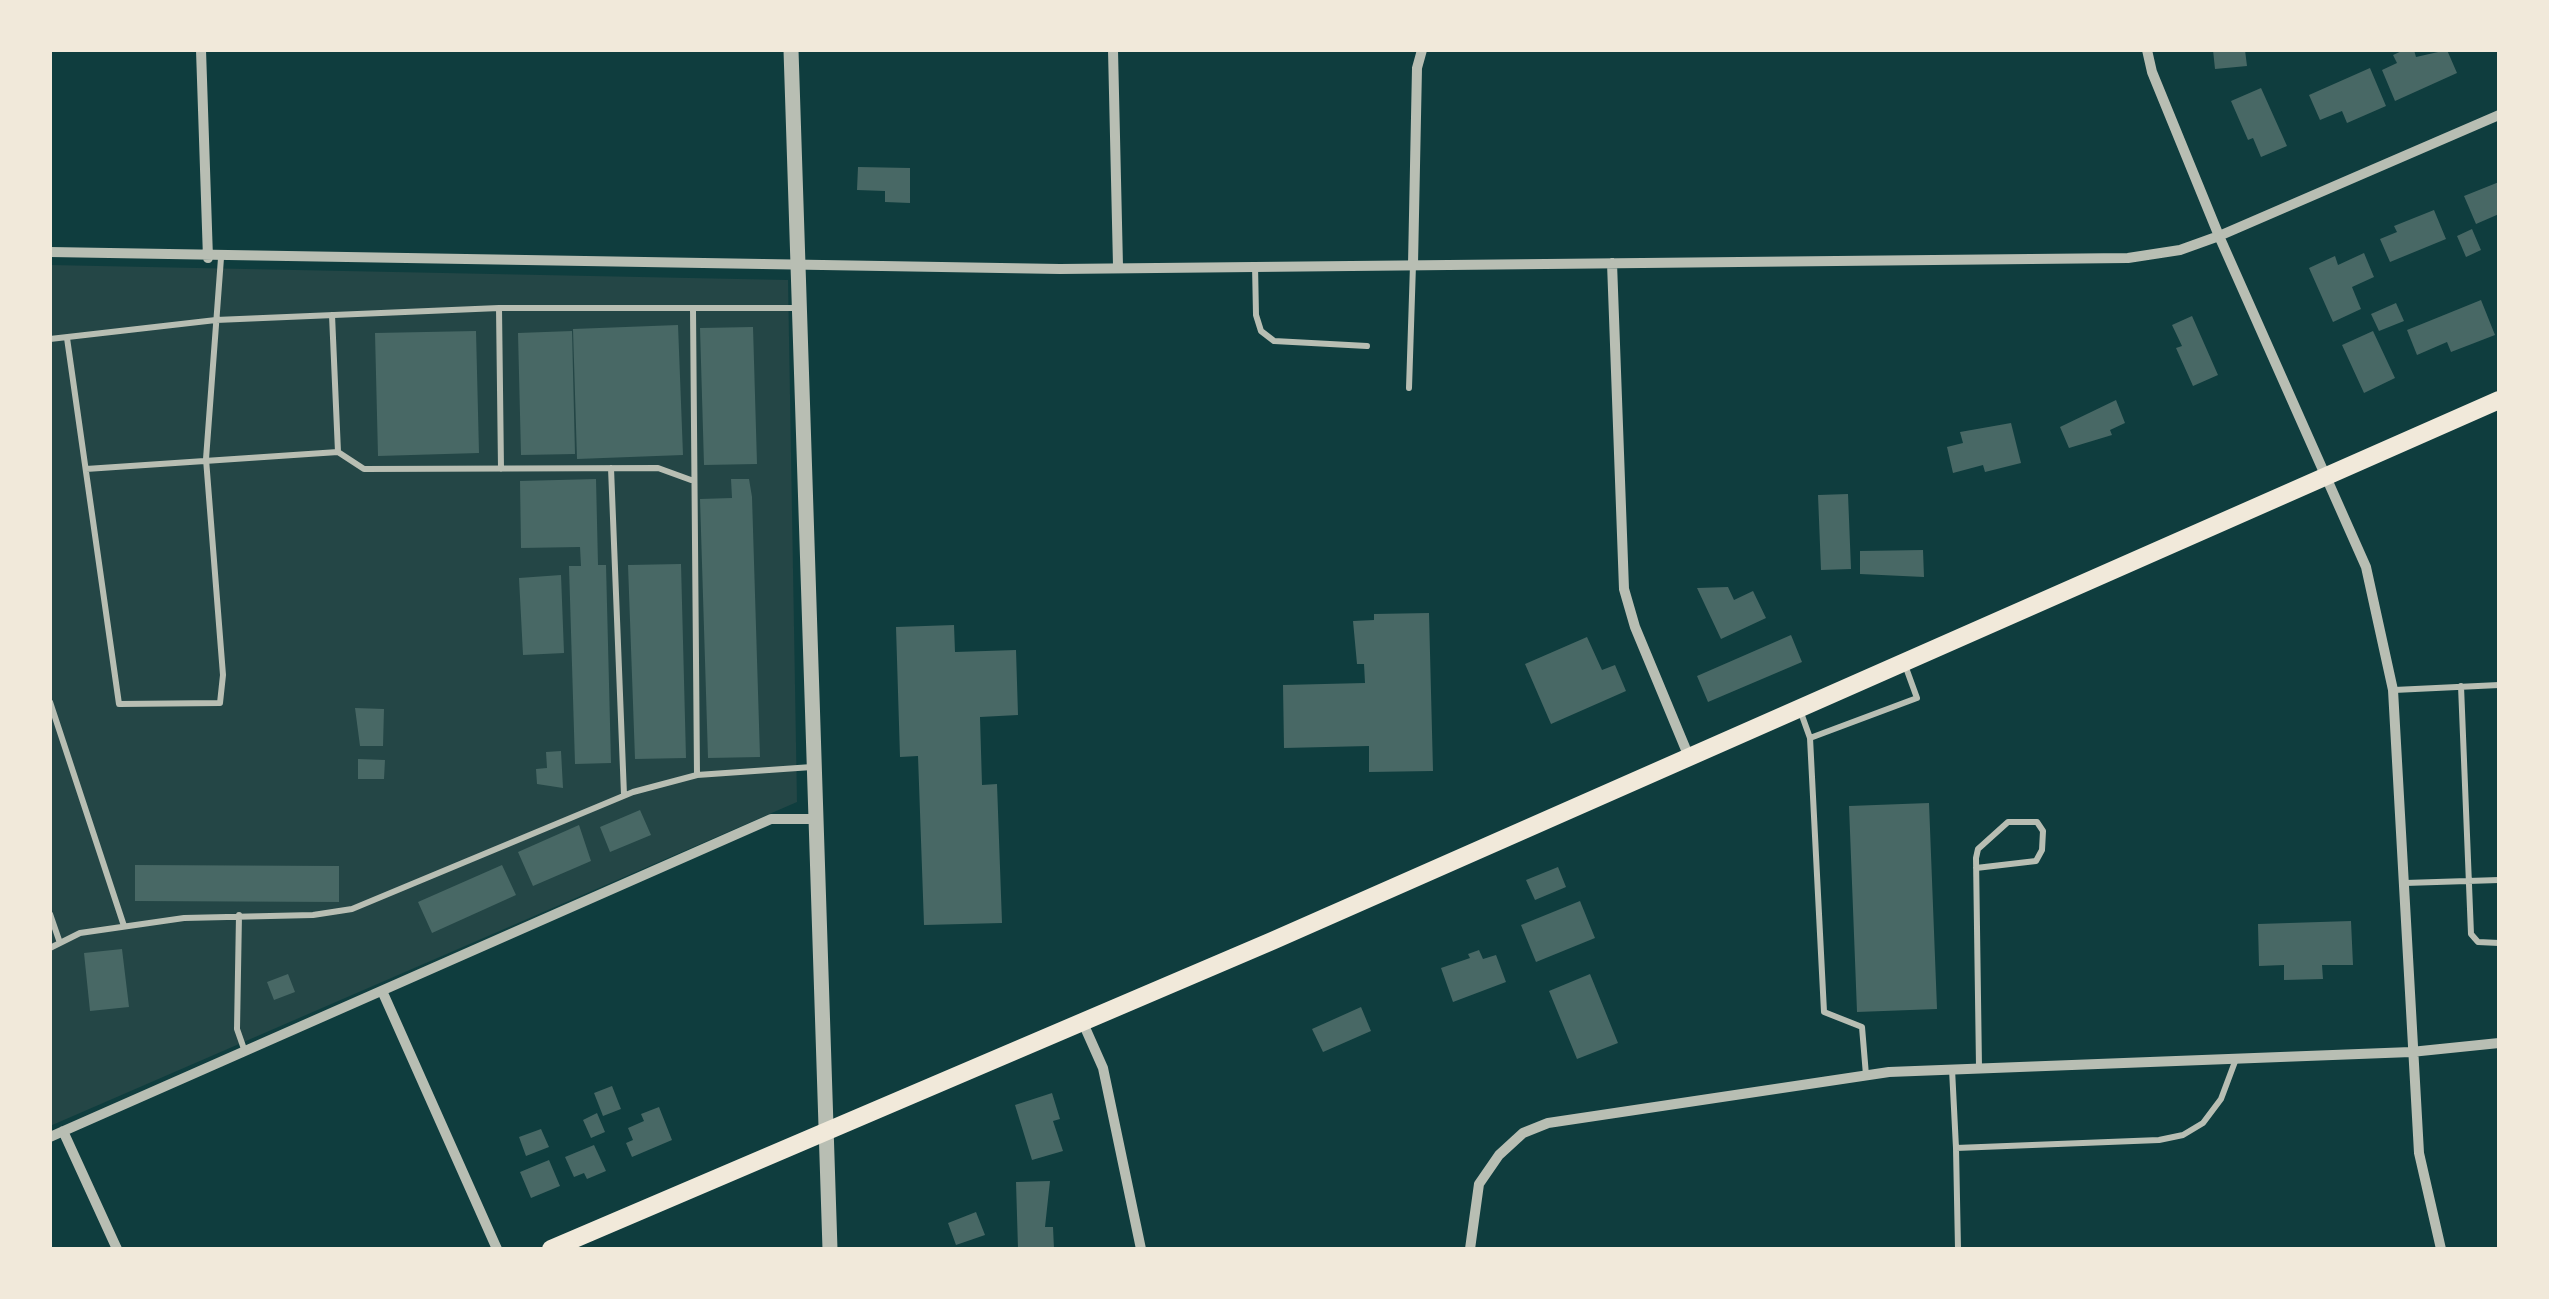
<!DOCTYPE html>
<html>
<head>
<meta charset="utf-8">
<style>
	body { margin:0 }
	#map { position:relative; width:2549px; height:1299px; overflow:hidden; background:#0f3d3e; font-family:"Roboto Serif",serif }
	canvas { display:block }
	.frame { position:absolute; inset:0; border:52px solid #f1e9da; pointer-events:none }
</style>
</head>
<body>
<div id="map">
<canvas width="2549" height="1299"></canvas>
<div class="frame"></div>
</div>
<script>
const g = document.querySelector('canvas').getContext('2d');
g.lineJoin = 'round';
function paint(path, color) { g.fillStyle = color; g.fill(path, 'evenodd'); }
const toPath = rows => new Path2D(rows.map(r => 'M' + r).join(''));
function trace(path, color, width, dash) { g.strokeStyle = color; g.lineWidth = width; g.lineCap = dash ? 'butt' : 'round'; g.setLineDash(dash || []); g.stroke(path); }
const green = toPath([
	[50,265,788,280,797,802,50,1126]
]);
const building = toPath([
	[2213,50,2245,50,2247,66,2215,69],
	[2404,50,2414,50,2416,57,2447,50,2457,73,2395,101,2382,70,2397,63,2393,55],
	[2370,68,2386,106,2347,123,2342,111,2320,120,2309,95],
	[2261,88,2287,146,2261,157,2253,138,2248,140,2231,101],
	[858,167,910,168,910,203,885,202,885,191,857,190],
	[2499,182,2499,214,2476,224,2464,196],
	[2434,210,2446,239,2390,262,2380,239,2397,232,2394,226],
	[2472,229,2481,250,2466,257,2457,236],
	[2364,253,2374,277,2352,287,2361,309,2333,322,2309,268,2335,256,2338,265],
	[2481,300,2495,335,2451,352,2447,342,2417,355,2407,330],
	[2396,303,2404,321,2379,331,2371,314],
	[2192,316,2218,375,2193,386,2176,348,2182,346,2172,325],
	[678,325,683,455,577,459,573,329],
	[753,327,757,464,704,465,700,328],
	[476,331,479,453,378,456,375,333],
	[572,331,575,454,521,455,518,333],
	[2373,331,2395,378,2364,393,2342,345],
	[2116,400,2125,423,2110,430,2112,435,2069,448,2060,427],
	[2011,423,2021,463,1985,472,1983,465,1953,473,1947,447,1963,443,1960,432],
	[596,479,598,565,606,565,611,763,575,764,569,566,581,566,580,547,521,548,520,481],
	[731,479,749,479,752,497,760,757,708,758,700,499,732,498],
	[1848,494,1851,569,1821,570,1818,495],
	[1923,550,1924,577,1860,574,1860,551],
	[681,564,686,758,635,759,628,565],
	[561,575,564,653,523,655,519,578],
	[1728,587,1734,600,1753,591,1766,618,1721,639,1697,588],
	[1429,613,1433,771,1369,772,1369,746,1284,748,1283,685,1365,683,1364,664,1357,664,1353,621,1374,620,1374,614],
	[954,625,955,652,1016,650,1018,715,980,717,982,785,997,784,1002,923,924,925,918,756,900,757,896,627],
	[1791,635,1802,662,1708,702,1697,676],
	[1587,637,1602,670,1615,665,1626,691,1551,724,1525,664],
	[355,708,384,709,383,746,360,746],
	[561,751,563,788,537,784,536,769,547,768,546,752],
	[358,759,385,760,384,779,358,779],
	[1929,803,1937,1009,1857,1012,1849,806],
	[640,810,651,835,610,852,600,827],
	[579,825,591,861,533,886,518,852],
	[135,865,339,866,339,902,135,901],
	[502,865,516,895,432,933,418,902],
	[1558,867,1566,887,1535,900,1526,880],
	[1580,901,1595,938,1536,962,1521,925],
	[2351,921,2353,965,2322,965,2323,979,2284,980,2284,965,2259,966,2258,924],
	[122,949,129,1007,90,1011,84,953],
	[1479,950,1483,959,1496,955,1506,982,1453,1002,1441,968,1470,958,1468,954],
	[288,974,295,992,274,1000,267,982],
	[1590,974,1618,1043,1577,1059,1549,991],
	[1361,1007,1371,1031,1323,1052,1312,1029],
	[612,1086,621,1109,603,1116,594,1093],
	[1052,1093,1060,1119,1053,1121,1063,1151,1032,1160,1015,1105],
	[659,1107,672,1140,632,1157,626,1143,633,1140,628,1128,644,1121,641,1114],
	[597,1113,605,1132,591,1138,583,1120],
	[541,1129,549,1147,526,1156,519,1137],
	[594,1145,606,1171,587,1179,584,1173,574,1177,565,1157],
	[549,1160,560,1186,531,1198,520,1172],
	[1050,1181,1045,1227,1053,1227,1054,1249,1018,1249,1016,1182],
	[976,1212,985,1235,956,1245,948,1223]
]);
const service = toPath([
	[1255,265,1256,315,1261,331,1274,341,1367,346],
	[499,308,501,469],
	[693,309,697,775],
	[332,315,338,452],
	[67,338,119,704,220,703,223,675,206,459,221,258],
	[50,339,216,320,499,308,799,308],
	[1409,388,1413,265],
	[611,468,624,795],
	[86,469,338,452,364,469,658,468,691,480],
	[2461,686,2471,934,2478,942,2499,943],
	[2394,690,2499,685],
	[50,702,124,926],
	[1800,710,1810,738,1824,1012,1862,1027,1866,1075],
	[1810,738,1917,698,1905,665],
	[1976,868,2036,861,2042,850,2043,831,2037,822,2008,822,1978,849,1976,858,1979,1067],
	[2405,883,2499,880],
	[50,914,60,943],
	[239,915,237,1029,244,1049],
	[50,948,80,933,184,918,313,915,352,909,633,792,697,775,812,767],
	[1952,1069,1956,1148,2159,1140,2183,1135,2203,1123,2221,1099,2236,1059],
	[1956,1148,1958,1249]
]);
const minor = toPath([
	[201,50,208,258],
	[1113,50,1118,266],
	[2147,50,2152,72,2219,236,2366,567,2393,690,2419,1153,2441,1249],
	[50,252,1060,269,2128,258,2180,250,2219,236,2499,115],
	[1612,263,1624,589,1635,627,1689,757],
	[1413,264,1417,68,1422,50],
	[383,993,497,1249],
	[1083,1023,1103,1068,1141,1249],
	[63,1131,117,1249],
	[50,1137,771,819,815,819],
	[1470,1249,1479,1184,1499,1155,1523,1133,1548,1123,1889,1072,2411,1052,2499,1043]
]);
const tertiary = toPath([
	[791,50,830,1249]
]);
const secondary = toPath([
	[551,1249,1272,941,2499,400]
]);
paint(green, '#244646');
paint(building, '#486865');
trace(service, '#b8beb3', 6);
trace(minor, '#b8beb3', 10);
trace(tertiary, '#b8beb3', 15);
trace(secondary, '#f1e9da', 18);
</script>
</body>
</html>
